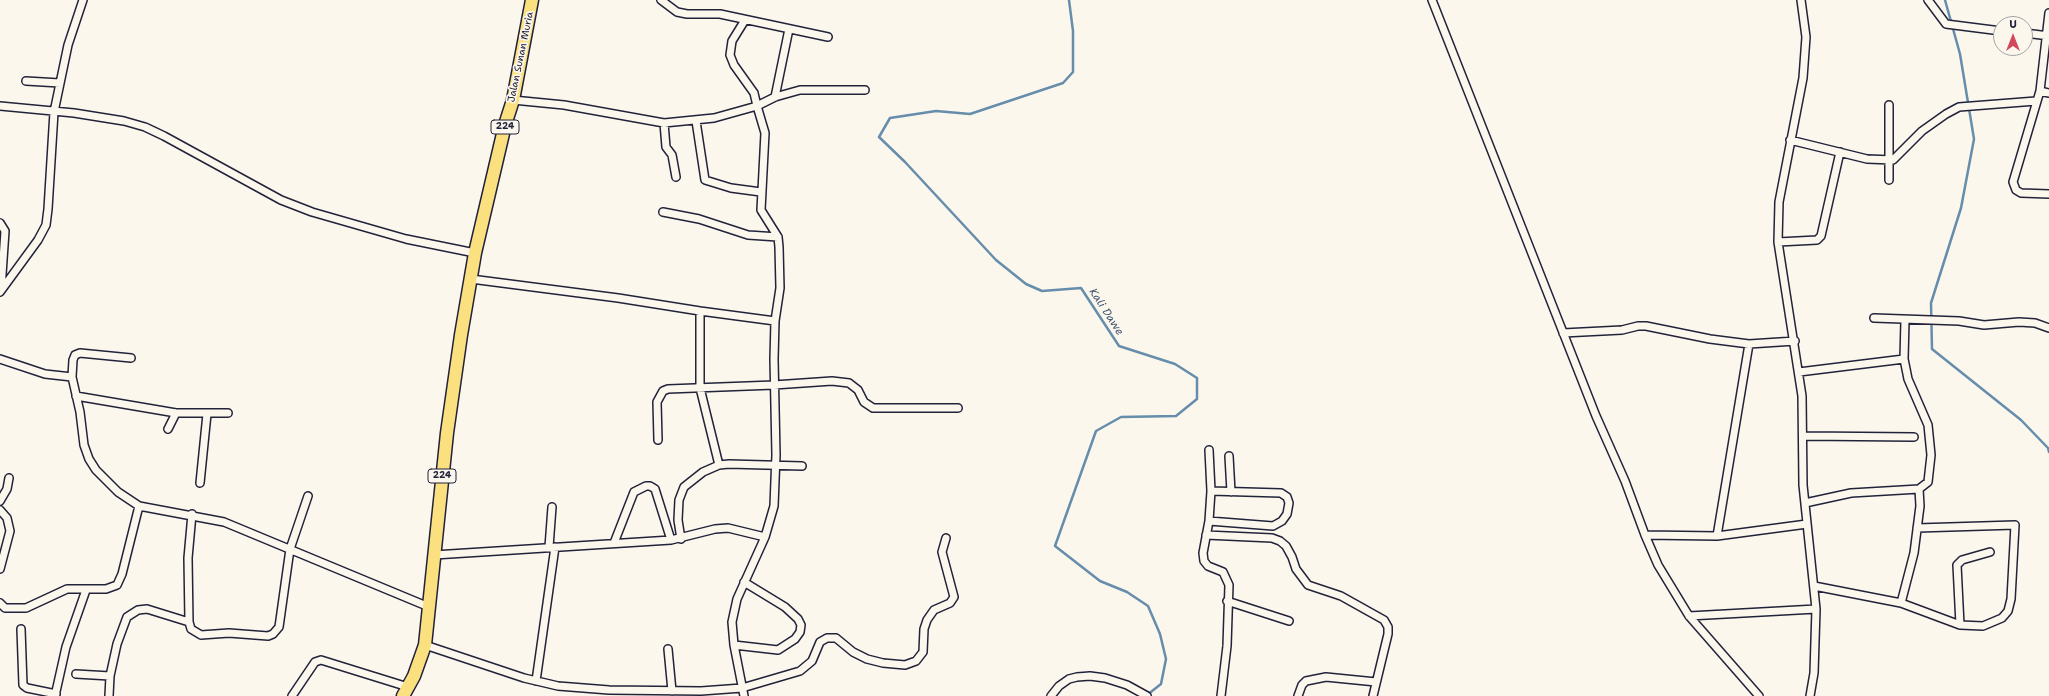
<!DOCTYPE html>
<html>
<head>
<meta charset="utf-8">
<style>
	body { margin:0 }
	#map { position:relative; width:2049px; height:696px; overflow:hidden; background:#fbf7ec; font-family:"Shantell Sans",sans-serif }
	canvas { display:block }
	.north { position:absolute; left:1993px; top:16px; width:40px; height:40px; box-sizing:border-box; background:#fbf7ec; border:1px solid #a4a2a5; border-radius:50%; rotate:0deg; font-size:11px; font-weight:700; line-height:16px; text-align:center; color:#22223b }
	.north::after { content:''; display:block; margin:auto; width:14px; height:18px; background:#d1495b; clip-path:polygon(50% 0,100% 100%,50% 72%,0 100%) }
</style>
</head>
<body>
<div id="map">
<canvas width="2049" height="696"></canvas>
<div class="north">U</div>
</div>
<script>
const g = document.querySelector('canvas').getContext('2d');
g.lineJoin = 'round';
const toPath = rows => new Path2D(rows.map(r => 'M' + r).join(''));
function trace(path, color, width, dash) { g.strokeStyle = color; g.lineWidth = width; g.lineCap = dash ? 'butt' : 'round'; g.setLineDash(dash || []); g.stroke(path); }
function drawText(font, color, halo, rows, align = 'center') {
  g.font = font + ' "Shantell Sans",sans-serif'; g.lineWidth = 3.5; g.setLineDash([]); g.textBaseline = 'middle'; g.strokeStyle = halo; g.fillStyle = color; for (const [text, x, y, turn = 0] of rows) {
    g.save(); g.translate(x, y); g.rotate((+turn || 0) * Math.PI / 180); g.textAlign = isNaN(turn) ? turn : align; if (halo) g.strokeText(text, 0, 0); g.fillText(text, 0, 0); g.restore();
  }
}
const stream = toPath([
	[1069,0,1073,31,1073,72,1063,83,970,114,936,111,890,118,879,137,905,162,996,260,1026,284,1042,291,1081,288,1119,346,1175,364,1197,378,1197,399,1176,416,1121,417,1096,431,1055,546,1100,581,1127,592,1148,606,1160,634,1166,659,1161,684,1147,695],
	[1945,0,1960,54,1974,139,1961,208,1931,303,1932,349,2021,420,2048,448,2049,452]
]);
const minor = toPath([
	[661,0,677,12,687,14,720,14,828,37],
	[1432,0,1596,416,1625,481,1645,535,1658,565,1689,616,1759,696],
	[1801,0,1806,37,1803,78,1779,202,1778,242,1802,396,1803,485,1816,609,1814,673,1810,696],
	[1928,0,1946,24,2001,31],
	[2049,13,2040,91,2013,182,2016,190,2021,193,2049,194],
	[745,20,732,41,730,55,734,65,754,93,757,106,775,97,800,90,865,90],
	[2025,33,2049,36],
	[26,81,60,83],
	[2040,91,2049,93],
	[775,97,789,29],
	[513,100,564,105,664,123,714,118,757,106,765,133,761,210,778,237,779,247,780,288,775,321,774,359,776,455,774,506,765,537,737,599,732,622,734,645,744,696],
	[1889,105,1889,180],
	[0,106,74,113,124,121,145,127,164,136,281,200,312,212,406,239,475,253],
	[696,121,705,180,731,188,761,192],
	[664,123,666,147,672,155,676,177],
	[1790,140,1867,159,1893,160,1922,131,1946,114,1959,107,2036,101],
	[663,212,699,219,748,235,778,237],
	[0,223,5,231,1,289],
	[1778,242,1817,240,1821,236,1840,152],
	[471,279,618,298,700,311,775,321],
	[0,292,38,240,46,225,48,209,54,112,68,45,83,0],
	[700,311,700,388,719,465],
	[1874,318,1959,321,1984,325,2019,322,2035,323,2049,328],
	[1563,333,1622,330,1638,326,1646,326,1710,339,1749,344,1795,341],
	[0,359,45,374,72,377,80,412,84,445,89,459,96,470,118,492,139,506,224,522,429,607],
	[1799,372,1904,359],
	[72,377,73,360,75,355,80,353,131,358],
	[76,396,176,413,228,413],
	[168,429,176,413],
	[1804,436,1914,437],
	[658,440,657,402,663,391,668,389,774,385,832,381,849,383,858,390,864,402,873,408,958,408],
	[1209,450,1211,491,1209,521,1203,553,1204,561,1208,566,1223,572,1229,585,1227,646,1221,696],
	[1229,456,1231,492],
	[200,483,207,414],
	[0,501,7,489,9,478],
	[1805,503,1851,493,1919,489,1928,482,1931,455,1928,425,1908,379,1904,359,1905,320],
	[0,510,7,518,10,531,0,569],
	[192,514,188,558,189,622,191,629,201,635,229,633,268,636,273,634,279,627,290,549,308,496],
	[1209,521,1273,526,1282,521,1287,514,1289,503,1287,497,1281,493,1211,491],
	[1206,535,1272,538,1280,541,1286,546,1292,557,1296,569,1308,585,1341,596,1384,620,1388,627,1388,634,1373,696],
	[1645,535,1717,536,1807,524],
	[1717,536,1749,344],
	[681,539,678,520,679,500,684,487,703,472,719,465,729,464,802,466],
	[614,543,634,492,646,486,650,486,655,489,671,540],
	[549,547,552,507],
	[434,555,671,540,715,529,728,528,765,537],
	[1814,586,1901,603,1960,625,1983,626,2002,618,2008,611,2011,599,2015,525,1917,528],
	[1227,601,1289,621],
	[0,603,5,608,26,608,67,589,106,589,117,585,122,574,139,506],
	[1901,603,1914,553,1920,506,1919,489],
	[1689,616,1816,609],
	[1960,625,1957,565,1962,560,1990,552],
	[21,629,23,685,27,688,56,694],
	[425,645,524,678,558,686,609,690,701,691,742,688,800,671,812,661,820,642,827,638,836,638,853,652,867,659,883,663,905,665,916,661,923,652,924,629,927,620,934,610,950,603,954,597,942,552,946,538],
	[734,645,778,650,795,639,800,632,801,625,798,619,785,607,744,582],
	[668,649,672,691],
	[76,674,110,676],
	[536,681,555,547],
	[55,696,66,647,86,590],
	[109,696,110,676,117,644,127,617,138,610,147,609,189,622],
	[292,696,315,662,321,660,408,687],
	[1051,696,1059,686,1069,679,1077,677,1090,676,1105,678,1127,685,1147,696],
	[1298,696,1302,685,1306,681,1326,677,1376,682]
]);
const primary = toPath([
	[403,696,414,676,425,645,447,433,461,335,475,253,505,125,513,100,532,0]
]);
const shields = [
	[505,127,28],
	[442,476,28]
];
const shieldNames = [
	["224",505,127],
	["224",442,476]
];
const streetNames = [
	["Jalan Sunan Muria",521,57,-78]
];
const waterNames = [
	["Kali Dawe",1106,312,57]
];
trace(stream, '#668dab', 2.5);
trace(minor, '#22223b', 10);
trace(primary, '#22223b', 15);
trace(minor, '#fbf7ec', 7);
trace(primary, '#fbe080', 12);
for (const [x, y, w] of shields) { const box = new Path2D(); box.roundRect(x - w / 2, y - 7, w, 14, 3); g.fillStyle = '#fbf7ec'; g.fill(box); trace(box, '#22223b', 1); }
drawText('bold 9px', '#22223b', null, shieldNames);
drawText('10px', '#22223b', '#fbf7ec', streetNames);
drawText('italic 11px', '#445773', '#fbf7ec', waterNames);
</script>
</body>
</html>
